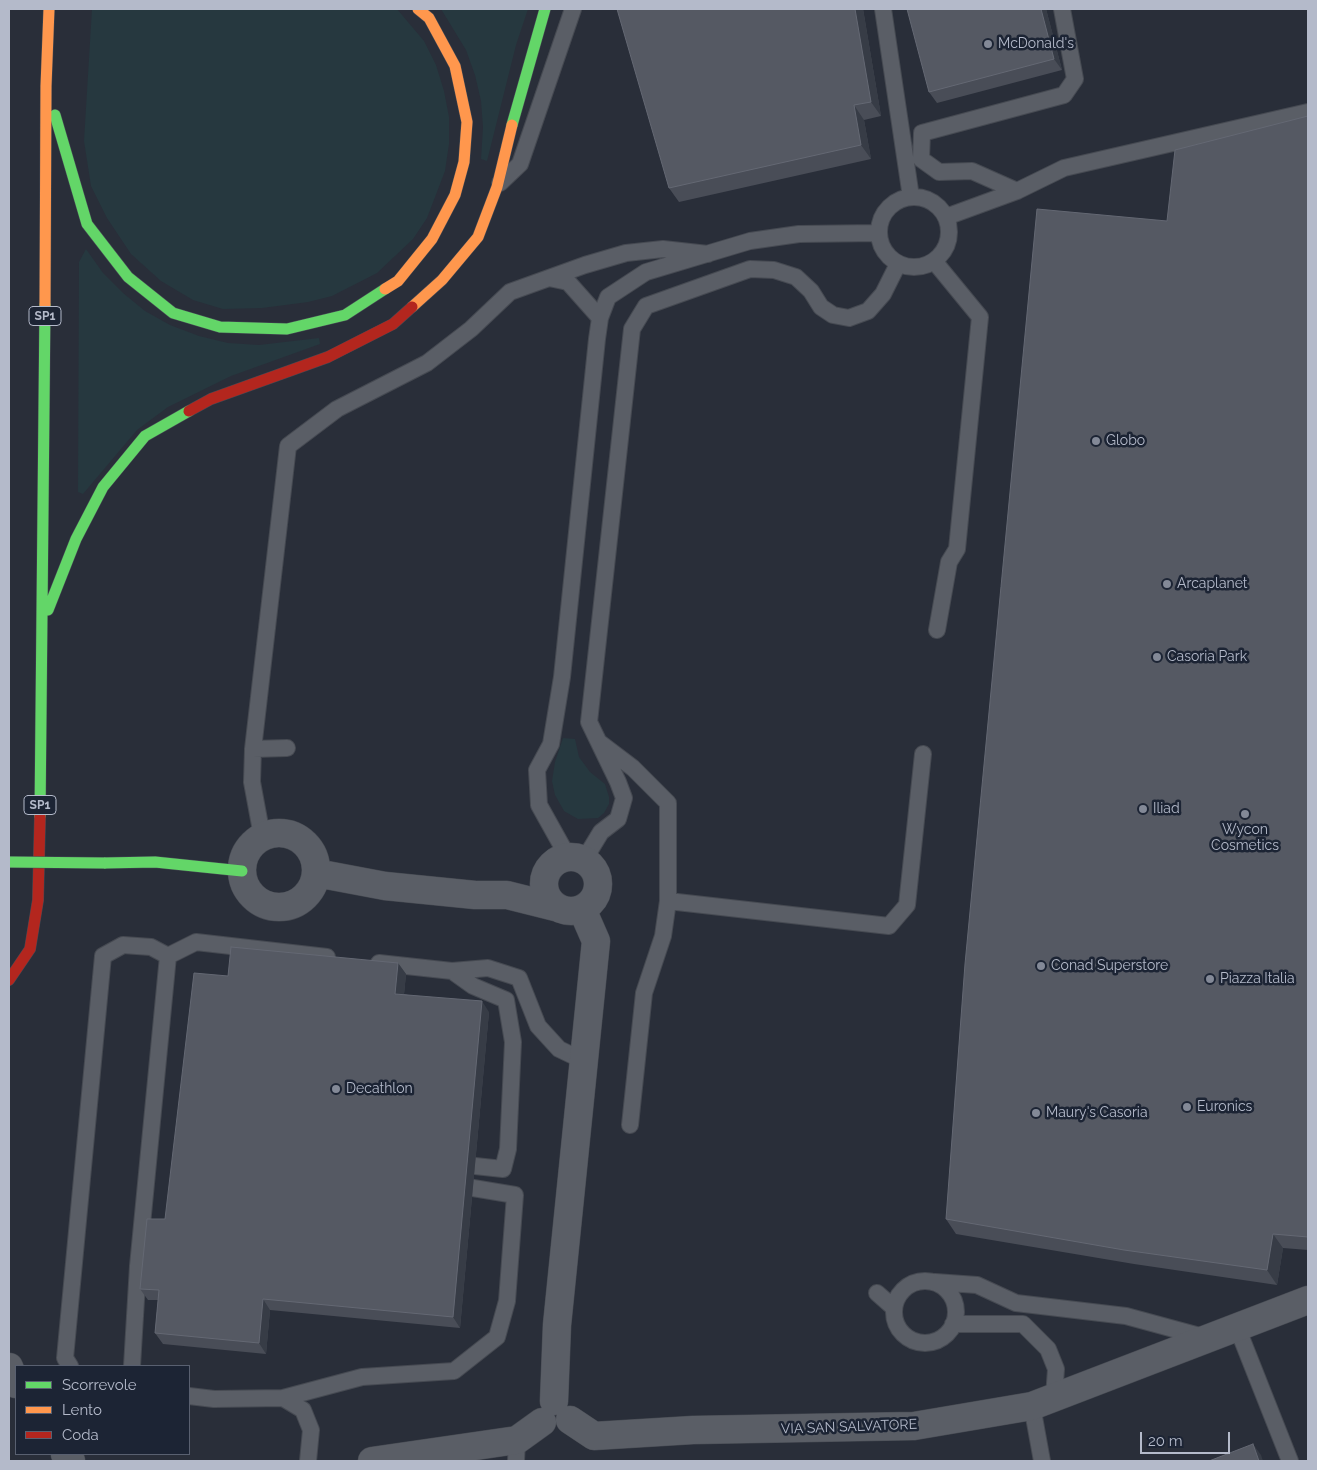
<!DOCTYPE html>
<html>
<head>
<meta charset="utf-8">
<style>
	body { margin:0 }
	#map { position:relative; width:1317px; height:1470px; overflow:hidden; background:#292e39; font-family:Raleway,sans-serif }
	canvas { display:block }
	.frame { position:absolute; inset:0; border:10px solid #b4baca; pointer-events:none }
	.legend { position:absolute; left:15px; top:1365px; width:175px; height:90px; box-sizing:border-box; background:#1c2434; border:1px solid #596070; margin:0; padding:6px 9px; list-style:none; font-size:15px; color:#b4baca }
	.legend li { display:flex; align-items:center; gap:10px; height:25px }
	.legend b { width:25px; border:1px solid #596070 }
	.scale { position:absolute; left:1140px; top:1432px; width:90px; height:22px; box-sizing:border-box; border:2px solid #b4baca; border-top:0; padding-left:6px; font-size:15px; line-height:18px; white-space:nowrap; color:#b4baca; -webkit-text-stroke:4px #1c2434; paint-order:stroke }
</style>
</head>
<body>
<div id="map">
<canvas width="1317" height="1470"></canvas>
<div class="frame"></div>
<ul class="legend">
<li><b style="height:6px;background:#63d668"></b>Scorrevole</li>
<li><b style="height:6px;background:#ff974d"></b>Lento</li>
<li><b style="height:6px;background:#b3261e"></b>Coda</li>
</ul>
<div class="scale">20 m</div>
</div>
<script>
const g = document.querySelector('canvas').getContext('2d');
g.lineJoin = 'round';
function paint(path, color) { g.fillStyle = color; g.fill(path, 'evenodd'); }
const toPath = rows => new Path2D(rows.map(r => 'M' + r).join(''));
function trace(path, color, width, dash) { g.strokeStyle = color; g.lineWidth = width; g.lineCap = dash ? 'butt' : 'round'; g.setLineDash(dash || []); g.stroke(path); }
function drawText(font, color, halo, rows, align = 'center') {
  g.font = font + ' Raleway,sans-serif'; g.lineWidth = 5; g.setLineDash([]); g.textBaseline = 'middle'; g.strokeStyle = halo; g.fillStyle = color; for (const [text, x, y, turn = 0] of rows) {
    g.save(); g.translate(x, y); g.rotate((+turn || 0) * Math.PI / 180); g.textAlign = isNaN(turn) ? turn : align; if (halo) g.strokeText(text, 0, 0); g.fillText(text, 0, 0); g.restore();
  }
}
const green = toPath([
	[92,9,397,9,424,41,436,65,444,91,449,117,449,144,445,171,427,218,413,239,377,273,332,296,308,302,262,308,223,309,193,300,161,281,131,254,107,218,91,186,84,141],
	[441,9,528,9,516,45,487,161,481,159,483,127,481,101,475,75,466,50],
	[86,249,103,273,123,293,145,311,170,325,199,336,228,343,259,345,319,338,320,344,231,376,168,407,137,430,83,494,78,492,79,262],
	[563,738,575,739,579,757,590,772,605,784,609,797,609,804,604,813,598,818,578,819,564,811,555,795,552,781,555,762]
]);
const lane = toPath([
	[883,9,911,197],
	[500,183,520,164,573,9],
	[1017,191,972,171,939,172,921,159,922,133,1064,95,1075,79,1062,9],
	'879 232a35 35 0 1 1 70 0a35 35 0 1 1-70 0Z',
	[946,217,1017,191,1064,168,1308,112],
	[934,261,980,317,957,549,949,562,937,630],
	[549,278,568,282,600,318],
	[600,743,633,768,668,803,668,901,889,926,907,905,923,754],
	[253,749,287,748],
	[262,836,252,782,253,749,288,446,337,409,427,363,471,329,510,292,585,265,626,253,663,249,708,254],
	[568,857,539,805,537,770,551,744,562,677,597,339,600,318,608,297,646,272,750,241,799,234,878,233],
	[584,860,601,832,618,819,624,798,618,782,589,722,632,329,646,306,750,269,774,270,796,277,811,291,821,307,833,315,849,318,868,311,883,294,898,264],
	[168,956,196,942,327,957],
	[379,963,452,971,488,968,519,978,538,1026,559,1049,584,1061],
	[452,971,473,986,506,1000,513,1042,508,1149,503,1169,475,1166],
	[630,1125,644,993,663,936,668,901],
	'894 1312a31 31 0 1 1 62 0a31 31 0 1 1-62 0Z',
	[935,1282,977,1285,1016,1303,1126,1316,1207,1338],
	[877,1293,894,1308],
	[953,1324,1023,1324,1048,1349,1056,1369,1054,1397],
	[1237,1327,1290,1461],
	[70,1366,65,1358,103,956,123,945,151,947,168,956,138,1266,132,1366],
	[189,1396,214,1399,283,1398,303,1410,311,1430,308,1461],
	[283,1398,362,1377,454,1371,497,1337,507,1301,515,1195,473,1188],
	[1032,1406,1042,1461],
	[516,1461,517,1440]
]);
const street = toPath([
	'242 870a37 37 0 1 1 74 0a37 37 0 1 1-74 0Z',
	'544 884a27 27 0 1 1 54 0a27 27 0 1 1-54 0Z',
	[316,873,385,886,475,895,507,895,559,908],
	[9,1367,16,1384],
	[554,1401,557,1325,596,941,582,909],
	[570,1420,594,1436,693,1430,914,1426,1032,1406,1308,1300],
	[65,1454,71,1461],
	[372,1461,517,1440,542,1422]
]);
const fast = toPath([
	[55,115,87,224,128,277,173,313,220,327,287,329,345,315,385,289],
	[512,125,545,9],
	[48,610,76,539,103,487,145,436,189,411],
	[40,816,45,305],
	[104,863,155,862,242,871]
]);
const slow = toPath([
	[385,289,398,281,432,239,455,195,464,162,467,122,455,66,429,18,418,9],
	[45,305,46,86,49,9],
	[412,307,442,280,478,237,497,187,512,125]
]);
const jam = toPath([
	[189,411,211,399,328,357,393,324,412,307],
	[9,980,30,949,38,900,40,816]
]);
const fastBridge = toPath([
	[9,862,104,863]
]);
const wall = toPath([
	[863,9,881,116,864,120,871,159,679,202,669,188],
	[1046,9,1062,70,937,103,929,92],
	[1308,116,1308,1250,1283,1248,1277,1285,1134,1264,956,1234,946,1219,1167,221],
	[398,963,406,974,404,994,489,1012,460,1328,270,1310,266,1354,163,1344,155,1333,158,1300,148,1300,140,1289,165,1219,228,976]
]);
const shadedWall = toPath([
	[855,9,863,9,881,116,871,102],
	[1041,9,1046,9,1062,70,1054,59],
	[854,105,864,120,871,159,861,145],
	[398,963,406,974,403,1005,395,994],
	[482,1001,489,1012,460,1328,453,1317],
	[1273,1234,1283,1248,1277,1285,1267,1270],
	[263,1299,270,1310,266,1354,259,1343],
	[1253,1444,1261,1455,1263,1461,1259,1461]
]);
const building = toPath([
	[617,9,855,9,871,102,854,105,861,145,669,188,617,9],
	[907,9,1041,9,1054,59,929,92,907,9],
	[1308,116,1308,1237,1273,1234,1267,1270,1124,1250,946,1219,965,964,1037,209,1167,221,1175,150,1308,116],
	[231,947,398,963,395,994,482,1001,453,1317,263,1299,259,1343,155,1333,159,1290,140,1289,147,1219,165,1219,194,973,228,976,231,947],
	[1253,1444,1259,1461,1209,1461,1253,1444]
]);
const markers = [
	[988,44,5,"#838997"],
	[1096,441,5,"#838997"],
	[1167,584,5,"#838997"],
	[1157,657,5,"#838997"],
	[1143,809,5,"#838997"],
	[1245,814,5,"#838997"],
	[1041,966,5,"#838997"],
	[1210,979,5,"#838997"],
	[336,1089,5,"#838997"],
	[1187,1107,5,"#838997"],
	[1036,1113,5,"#838997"]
];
const shields = [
	[45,316,32],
	[40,805,32]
];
const shieldNames = [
	["SP1",45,316],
	["SP1",40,805]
];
const poiNames = [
	["McDonald's",998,44],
	["Globo",1106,441],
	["Arcaplanet",1177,584],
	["Casoria Park",1167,657],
	["Iliad",1153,809],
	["Wycon",1245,830,"center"],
	["Cosmetics",1245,846,"center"],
	["Conad Superstore",1051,966],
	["Piazza Italia",1220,979],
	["Decathlon",346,1089],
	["Euronics",1197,1107],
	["Maury's Casoria",1046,1113]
];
const streetNames = [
	["VIA SAN SALVATORE",849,1427,-2]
];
paint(green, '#26383f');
trace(lane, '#464a52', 18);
trace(street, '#464a52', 29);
trace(fast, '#464a54', 12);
trace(slow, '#464a54', 12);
trace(jam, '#464a54', 12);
trace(lane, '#5a5e66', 16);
trace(street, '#5a5e66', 28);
trace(fast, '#63d668', 11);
trace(slow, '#ff974d', 11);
trace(jam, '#b3261e', 11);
trace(fastBridge, '#464a54', 12, []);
trace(fastBridge, '#63d668', 11);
paint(wall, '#494d57');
paint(shadedWall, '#373c46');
paint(building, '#555963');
trace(building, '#646873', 1);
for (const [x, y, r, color] of markers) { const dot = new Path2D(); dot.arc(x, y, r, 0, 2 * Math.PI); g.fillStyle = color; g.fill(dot); trace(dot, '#1c2434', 2); }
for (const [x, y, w] of shields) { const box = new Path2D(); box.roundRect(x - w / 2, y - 9.5, w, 19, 4); g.fillStyle = '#1c2434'; g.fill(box); trace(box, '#b4baca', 1); }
drawText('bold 12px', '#b4baca', null, shieldNames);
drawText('14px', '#b4baca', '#1c2434', poiNames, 'left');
drawText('14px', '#b4baca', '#1c2434', streetNames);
</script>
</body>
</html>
